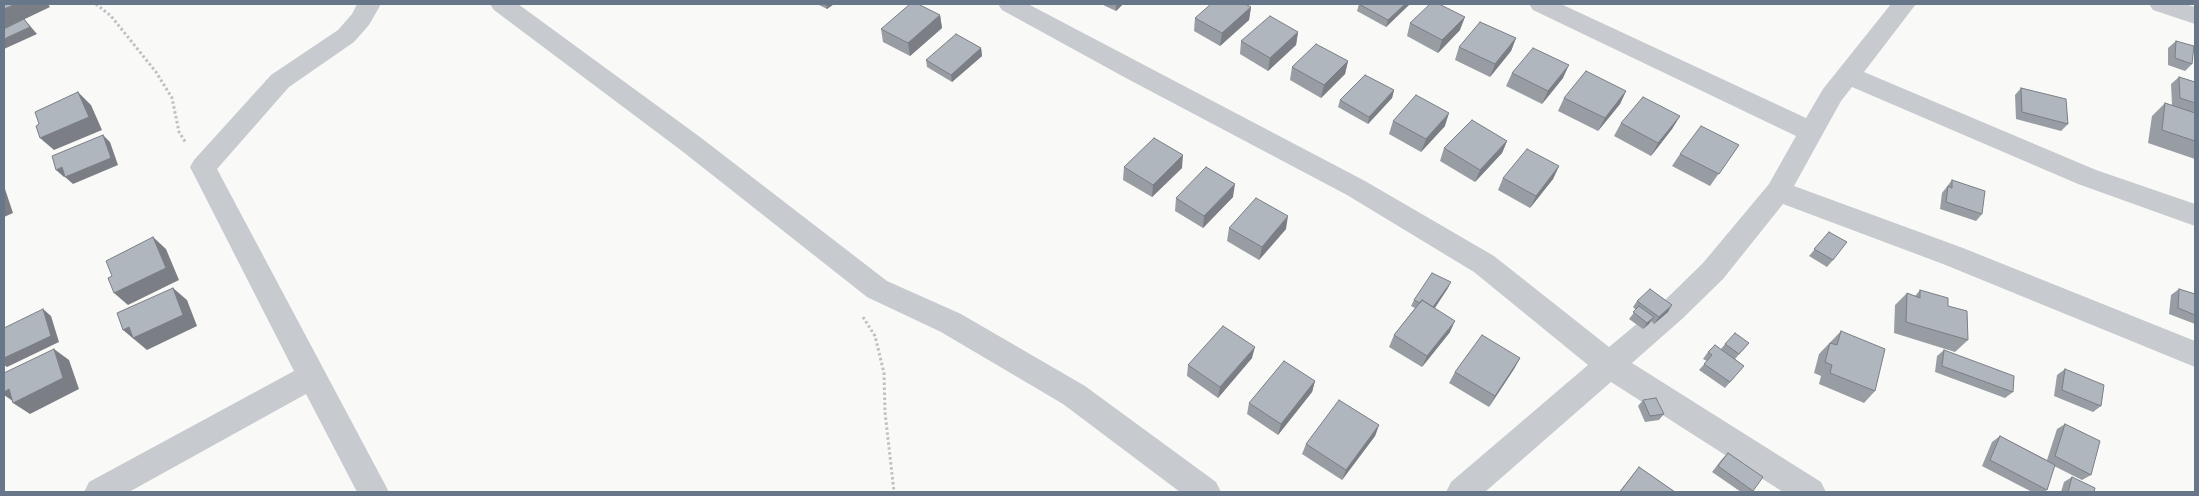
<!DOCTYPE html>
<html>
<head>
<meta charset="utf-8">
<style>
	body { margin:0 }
	#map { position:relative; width:2199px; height:496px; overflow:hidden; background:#f9f9f7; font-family:"DejaVu Sans",sans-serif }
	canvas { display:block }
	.frame { position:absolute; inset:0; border:5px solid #677689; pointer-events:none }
</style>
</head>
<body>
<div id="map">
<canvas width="2199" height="496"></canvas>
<div class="frame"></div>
</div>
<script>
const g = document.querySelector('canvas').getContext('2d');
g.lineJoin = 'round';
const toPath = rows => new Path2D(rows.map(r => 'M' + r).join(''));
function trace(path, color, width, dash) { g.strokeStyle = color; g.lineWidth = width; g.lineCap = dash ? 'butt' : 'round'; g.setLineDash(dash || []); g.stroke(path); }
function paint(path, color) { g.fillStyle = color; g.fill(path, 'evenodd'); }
const path = toPath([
	[96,4,111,16,156,72,172,98,179,132,186,143],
	[863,317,875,336,884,373,885,412,894,492]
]);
const minor = toPath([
	[357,4,381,4,369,25,354,42,289,87,217,169,389,492,357,492,306,394,129,492,84,492,89,482,294,371,190,167,194,160,271,75,338,30,352,14,357,4],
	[490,4,518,4,700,137,887,281,961,314,1085,386,1216,482,1221,492,1180,492,1063,404,941,332,867,297,682,151,494,10,490,4],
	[998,4,1028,4,1365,181,1494,256,1609,347,1662,303,1703,263,1769,184,1796,136,1533,10,1529,4,1561,4,1806,118,1823,89,1891,4,1916,4,1864,72,2096,170,2195,204,2195,226,2078,184,1852,87,1841,101,1794,186,1963,248,2195,341,2195,367,1943,264,1783,204,1723,279,1682,319,1632,363,1821,482,1826,492,1783,492,1611,382,1485,492,1446,492,1451,482,1588,365,1474,272,1347,195,1124,77,1002,10,998,4],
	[2149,4,2185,4,2195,7,2195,24,2153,10,2149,4]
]);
const wall = toPath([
	[817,4,834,4,827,9],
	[1101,4,1123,4,1116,11],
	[1359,4,1410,4,1386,27,1357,11],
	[1251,7,1249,20,1220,46,1194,31,1195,18],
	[940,15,942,28,910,56,883,42,881,29],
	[1410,23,1460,30,1438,53,1407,36],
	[1298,32,1296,45,1268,71,1240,54,1241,41],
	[1516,38,1511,51,1490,77,1455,60,1459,47],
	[2176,41,2192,64,2185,71,2168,65,2168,48],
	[981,48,982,56,952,82,927,67,926,60],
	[1348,61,1345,74,1321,98,1290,80,1292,67],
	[1512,73,1563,78,1542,104,1506,86],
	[2179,77,2195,82,2195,113,2181,108,2195,113,2195,159,2148,143,2152,116,2165,103,2172,105,2171,84],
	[2021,88,2068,124,2061,131,2016,119,2015,95],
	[1394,90,1392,98,1368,124,1338,107,1340,100],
	[1626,91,1620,104,1598,131,1558,111,1564,98],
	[1680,116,1672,129,1651,156,1614,136,1621,123],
	[1393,121,1445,126,1421,152,1389,134],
	[1507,141,1502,153,1475,182,1440,161,1444,148],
	[1739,145,1710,186,1672,166,1680,154],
	[1559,166,1553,179,1530,208,1498,190,1503,178],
	[1124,167,1182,168,1152,197,1123,180],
	[1952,180,1982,214,1976,221,1940,209,1942,193],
	[1233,197,1203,228,1175,211,1176,198],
	[1229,228,1286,229,1259,260,1227,241],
	[1829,232,1833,260,1827,267,1809,256],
	[1448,288,1435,308,1450,332,1422,367,1389,347,1394,335,1415,308,1411,306,1414,300],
	[2179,289,2195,294,2195,324,2169,314,2171,295],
	[1920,290,1948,306,1968,340,1955,352,1894,333,1895,305,1907,293,1915,296],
	[1637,301,1668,312,1654,324,1651,321,1643,329,1629,319,1636,310,1633,307],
	[1841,331,1875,391,1864,403,1819,384,1821,376,1814,373,1819,354],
	[1749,343,1735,359,1744,366,1725,388,1699,370,1707,361,1703,359,1708,352,1721,349,1725,344],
	[1944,350,2013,392,2005,398,1935,372,1937,356],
	[1252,358,1218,398,1187,376,1188,365],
	[1520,358,1514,369,1489,407,1449,383,1455,372],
	[2065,369,2101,406,2093,412,2054,396,2057,375],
	[1315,381,1312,392,1278,435,1247,414,1249,403],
	[1643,400,1664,414,1659,420,1645,422,1638,406],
	[2065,424,2091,475,2082,480,2054,466,2047,490,2043,492,2032,492,1982,466,1992,442,2000,436,2047,460,2057,429],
	[1379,425,1375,436,1342,480,1302,454,1306,444],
	[1728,453,1753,491,1751,492,1741,492,1712,472,1722,459],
	[1639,467,1675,492,1619,492],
	[2072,477,2094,492,2061,492,2064,482]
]);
const shadedWall = toPath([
	[16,4,48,4,50,7,4,29,4,9],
	[826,4,834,4,827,9],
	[1116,4,1123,4,1116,11],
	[1405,4,1410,4,1386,27,1388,20],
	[1251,7,1249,20,1220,46,1222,33],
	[940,15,942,28,910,56,908,43],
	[1465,17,1460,30,1438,53,1442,40],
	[24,19,31,27,37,34,4,49,4,39],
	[1298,32,1296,45,1268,71,1270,58],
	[1516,38,1511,51,1490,77,1495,64],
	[981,48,982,56,952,82,951,75],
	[1348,61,1345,74,1321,98,1324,85],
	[1569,65,1563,78,1542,104,1548,91],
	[1394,90,1392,98,1368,124,1369,117],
	[1626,91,1620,104,1598,131,1605,118],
	[78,92,91,105,102,130,54,150,40,138],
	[1449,113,1445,126,1421,152,1426,139],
	[1680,116,1672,129,1651,156,1658,143],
	[103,135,110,142,118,165,73,184,65,177],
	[1507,141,1502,153,1475,182,1480,170],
	[1183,155,1182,168,1152,197,1153,185],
	[1559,166,1553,179,1530,208,1536,196],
	[62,167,69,174,64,177,56,170],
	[1235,184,1233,197,1203,228,1204,216],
	[4,188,5,189,13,213,4,217],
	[1288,216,1286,229,1259,260,1262,247],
	[153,237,166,249,179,280,128,305,114,293],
	[1451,282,1448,288,1429,316,1432,309],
	[173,288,187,300,197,326,147,350,123,330],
	[1672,305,1668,312,1654,324,1659,317],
	[43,309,51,316,59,342,7,367,4,365,4,358],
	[1654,317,1649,324,1643,329,1647,323],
	[1455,321,1450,332,1422,367,1427,356],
	[1255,347,1252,358,1218,398,1220,387],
	[54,349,69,360,79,389,30,414,13,403,14,402,4,395,4,392,9,389],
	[1520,358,1514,369,1489,407,1495,396],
	[1315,381,1312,392,1278,435,1281,424],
	[1379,425,1375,436,1342,480,1346,470]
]);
const building = toPath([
	[4,4,16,4,4,9,4,4],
	[910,4,918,4,940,15,908,43,881,29,910,4],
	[1211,4,1245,4,1251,7,1222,33,1195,18,1211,4],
	[1359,4,1405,4,1388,20,1359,4],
	[1430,4,1439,4,1465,17,1442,40,1410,23,1430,4],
	[1270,16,1298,32,1270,58,1241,41,1270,16],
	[24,19,30,27,4,39,4,29,24,19],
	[1480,22,1516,38,1495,64,1459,47,1480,22],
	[956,34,981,48,951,75,926,60,956,34],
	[2176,41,2194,46,2192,64,2175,58,2176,41],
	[1316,44,1348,61,1324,85,1292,67,1316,44],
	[1533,48,1569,65,1548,91,1512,73,1533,48],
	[1586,71,1626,91,1605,118,1564,98,1586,71],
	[1365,75,1394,90,1369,117,1340,100,1365,75],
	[2179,77,2195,82,2195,103,2180,98,2179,77],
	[2021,88,2066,99,2068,124,2022,112,2021,88],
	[78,92,89,117,40,138,36,126,39,124,35,112,78,92],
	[1416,95,1449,113,1426,139,1393,121,1416,95],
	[1643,97,1680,116,1658,143,1621,123,1643,97],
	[2165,103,2195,113,2195,141,2162,130,2165,103],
	[1472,120,1507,141,1480,170,1444,148,1472,120],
	[1701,126,1739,145,1719,174,1680,154,1701,126],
	[103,135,111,158,65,177,62,167,56,170,52,156,103,135],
	[1154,138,1183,155,1153,185,1124,167,1154,138],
	[1527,149,1559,166,1536,196,1503,178,1527,149],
	[1206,167,1235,184,1204,216,1176,198,1206,167],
	[1952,180,1985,191,1982,214,1946,202,1948,186,1952,188,1952,180],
	[1256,198,1288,216,1262,247,1229,228,1256,198],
	[1829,232,1847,242,1833,260,1814,249,1829,232],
	[153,237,166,268,114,293,108,278,112,276,106,261,153,237],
	[1432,273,1451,282,1433,307,1422,300,1420,303,1414,300,1432,273],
	[173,288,183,315,133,338,129,327,123,330,117,313,173,288],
	[1650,289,1672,305,1659,317,1637,301,1650,289],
	[2179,289,2195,294,2195,315,2178,308,2179,289],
	[1920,290,1948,298,1948,306,1967,311,1968,340,1906,322,1907,293,1920,298,1920,290],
	[1422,300,1455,321,1427,356,1394,335,1422,300],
	[1639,306,1654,317,1647,323,1633,312,1639,306],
	[43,309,51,336,4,358,4,328,43,309],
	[1223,326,1255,347,1220,387,1188,365,1223,326],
	[1841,331,1885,349,1875,391,1830,373,1832,365,1825,362,1830,343,1837,345,1841,331],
	[1735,333,1749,343,1739,354,1725,344,1735,333],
	[1482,335,1520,358,1495,396,1455,372,1482,335],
	[1715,345,1744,366,1730,382,1704,364,1712,355,1708,352,1715,345],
	[54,349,63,378,13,403,9,389,4,392,4,373,54,349],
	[1944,350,2014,376,2013,392,1942,366,1944,350],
	[1284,361,1315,381,1281,424,1249,403,1284,361],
	[2065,369,2104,385,2101,406,2062,390,2065,369],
	[1656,398,1664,414,1650,416,1643,400,1656,398],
	[1339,400,1379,425,1346,470,1306,444,1339,400],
	[2065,424,2100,441,2091,475,2055,456,2065,424],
	[2000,436,2055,465,2047,490,1990,460,2000,436],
	[1728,453,1763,477,1753,491,1718,466,1728,453],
	[1639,467,1675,492,1620,492,1639,467],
	[2072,477,2095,488,2094,492,2068,492,2072,477]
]);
trace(path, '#bec1c4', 3, [2.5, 2.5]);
paint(minor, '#c7cace');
paint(wall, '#979da3');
paint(shadedWall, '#7b7f85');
paint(building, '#b0b6be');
trace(building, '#7b7f85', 1);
</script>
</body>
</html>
